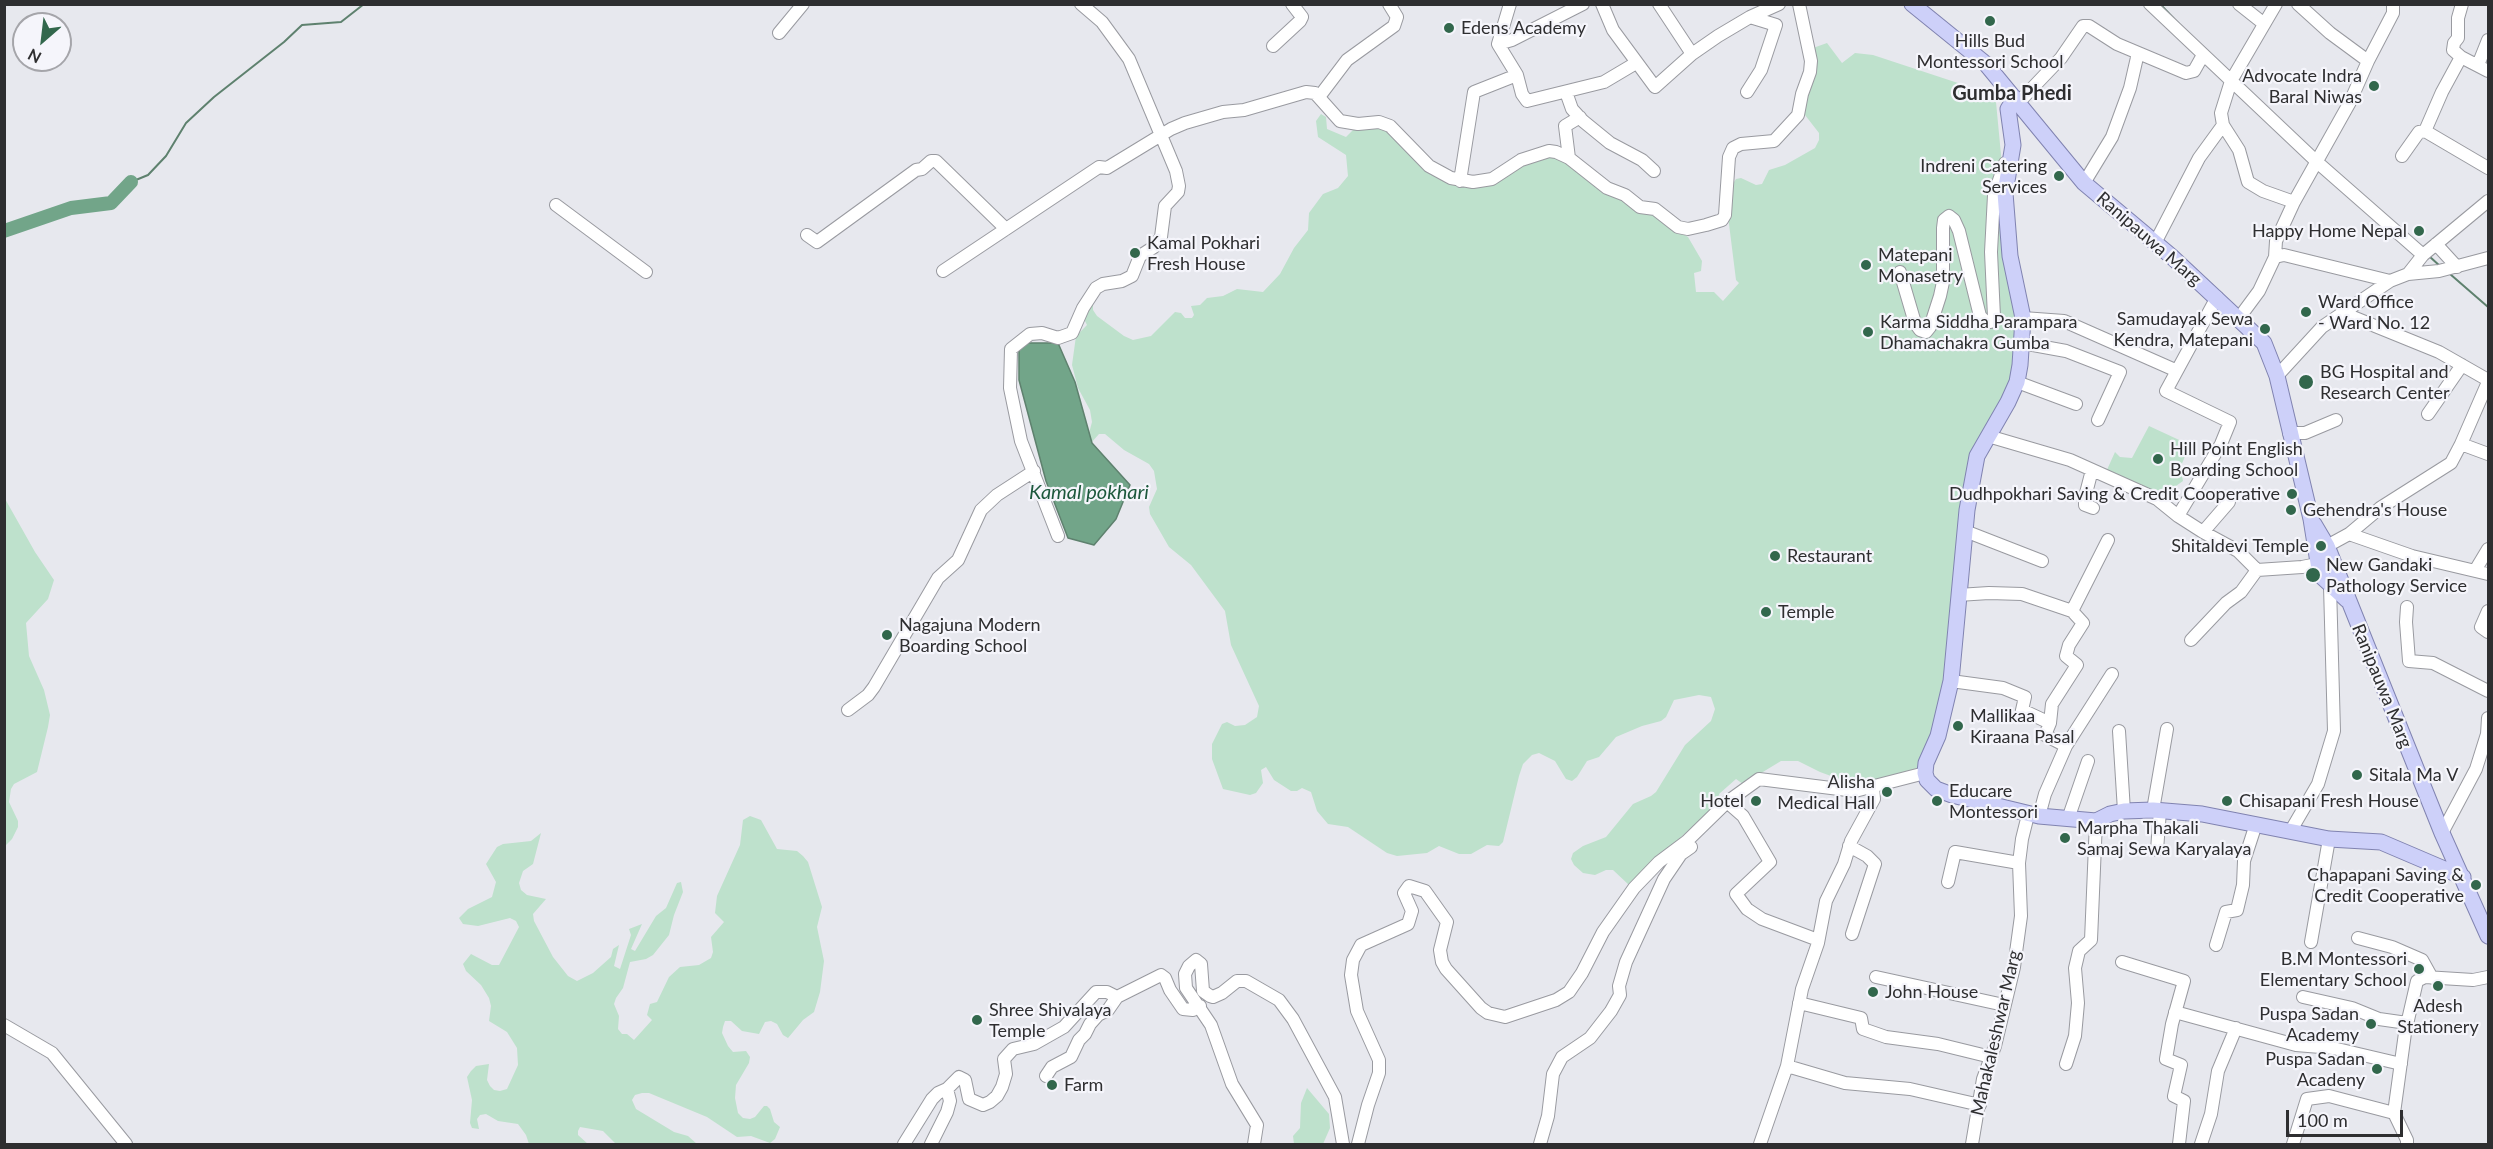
<!DOCTYPE html>
<html>
<head>
<meta charset="utf-8">
<style>
	body { margin:0 }
	#map { position:relative; width:2493px; height:1149px; overflow:hidden; background:#e7e8ee; font-family:Lato,sans-serif }
	canvas { display:block }
	.frame { position:absolute; inset:0; border:6px solid #2e2e30; pointer-events:none }
	.north { position:absolute; left:12px; top:12px; width:60px; height:60px; box-sizing:border-box; background:#f5f5fb; border:2px solid #a5a5aa; border-radius:50%; rotate:208deg; font-size:16px; font-weight:700; line-height:24px; text-align:center; color:#2e2e30 }
	.north::after { content:''; display:block; margin:auto; width:21px; height:27px; background:#32674c; clip-path:polygon(50% 0,100% 100%,50% 72%,0 100%) }
	.scale { position:absolute; left:2286px; top:1110px; width:117px; height:27px; box-sizing:border-box; border:3px solid #2e2e30; border-top:0; padding-left:8px; font-size:18px; line-height:21px; white-space:nowrap; color:#2e2e30; -webkit-text-stroke:4px #f5f5fb; paint-order:stroke }
</style>
</head>
<body>
<div id="map">
<canvas width="2493" height="1149"></canvas>
<div class="frame"></div>
<div class="north">N</div>
<div class="scale">100 m</div>
</div>
<script>
const g = document.querySelector('canvas').getContext('2d');
g.lineJoin = 'round';
function paint(path, color) { g.fillStyle = color; g.fill(path, 'evenodd'); }
const toPath = rows => new Path2D(rows.map(r => 'M' + r).join(''));
function trace(path, color, width, dash) { g.strokeStyle = color; g.lineWidth = width; g.lineCap = dash ? 'butt' : 'round'; g.setLineDash(dash || []); g.stroke(path); }
function drawText(font, color, halo, rows, align = 'center') {
  g.font = font + ' Lato,sans-serif'; g.lineWidth = 4.5; g.setLineDash([]); g.textBaseline = 'middle'; g.strokeStyle = halo; g.fillStyle = color; for (const [text, x, y, turn = 0] of rows) {
    g.save(); g.translate(x, y); g.rotate((+turn || 0) * Math.PI / 180); g.textAlign = isNaN(turn) ? turn : align; if (halo) g.strokeText(text, 0, 0); g.fillText(text, 0, 0); g.restore();
  }
}
const green = toPath([
	[1827,43,1842,63,1855,53,1873,55,1964,85,1996,102,2011,260,2021,316,2016,370,1973,453,1940,714,1926,753,1917,768,1873,782,1842,780,1820,772,1798,761,1781,761,1743,784,1736,779,1719,794,1720,801,1629,885,1613,870,1606,870,1595,875,1583,873,1574,865,1571,859,1573,853,1583,846,1606,837,1633,804,1651,796,1656,792,1685,745,1711,721,1715,709,1711,697,1699,695,1674,700,1666,717,1661,721,1642,726,1616,737,1599,757,1587,761,1577,777,1572,781,1566,779,1555,761,1539,753,1532,755,1523,764,1519,776,1503,842,1499,846,1487,845,1471,854,1459,854,1439,846,1427,853,1397,856,1387,853,1348,827,1328,824,1317,811,1311,792,1302,788,1297,791,1291,791,1274,780,1266,767,1261,770,1263,783,1256,793,1250,795,1223,789,1212,759,1212,744,1222,724,1227,722,1235,726,1245,725,1257,717,1259,706,1231,645,1225,611,1191,565,1169,547,1150,514,1149,507,1157,489,1154,471,1149,464,1124,450,1105,434,1099,434,1091,443,1088,437,1092,422,1090,410,1078,388,1072,365,1076,336,1087,325,1083,317,1090,303,1093,304,1093,310,1097,316,1124,336,1133,340,1151,336,1175,312,1181,313,1185,318,1192,318,1194,315,1191,306,1200,305,1207,298,1223,296,1237,289,1263,292,1280,274,1294,248,1308,230,1309,213,1323,194,1338,188,1348,176,1346,155,1318,137,1316,121,1321,114,1326,117,1327,129,1346,137,1354,129,1378,124,1445,179,1501,176,1551,152,1688,237,1702,261,1701,271,1694,273,1696,292,1714,292,1723,301,1739,283,1736,280,1728,216,1732,185,1736,179,1741,178,1756,185,1762,184,1769,170,1785,165,1815,148,1819,140,1819,133,1805,115,1803,103,1813,48],
	[2149,426,2190,445,2180,468,2183,481,2163,495,2153,494,2106,472,2115,452,2120,457,2132,458],
	[4,497,35,552,54,580,48,599,26,623,29,656,44,690,50,715,48,727,37,772,14,784,11,789,9,802,18,821,18,827,12,839,5,846],
	[750,816,761,820,777,849,797,851,803,856,808,862,822,907,817,927,824,961,820,992,814,1012,803,1020,788,1038,783,1035,777,1024,771,1021,765,1022,759,1034,742,1031,731,1021,725,1021,723,1027,722,1033,728,1046,733,1052,746,1051,750,1057,749,1063,736,1085,735,1098,738,1113,743,1118,750,1119,755,1117,764,1106,767,1106,770,1109,774,1122,780,1127,775,1139,770,1143,751,1136,737,1137,707,1117,649,1093,642,1093,635,1095,632,1100,636,1109,674,1132,688,1136,697,1144,616,1144,603,1131,580,1127,578,1131,578,1135,588,1144,529,1144,526,1135,518,1124,498,1121,486,1114,480,1115,477,1119,479,1129,472,1128,470,1123,472,1100,467,1077,471,1071,476,1066,489,1064,487,1080,490,1086,494,1090,500,1091,507,1089,518,1065,517,1048,507,1032,489,1021,491,1006,489,998,481,985,466,971,463,964,471,954,492,965,499,965,519,927,516,921,510,918,478,926,463,924,459,918,468,909,492,897,496,882,486,864,497,847,503,844,531,841,541,833,533,864,523,871,519,883,521,890,527,895,546,899,533,914,534,921,553,957,568,976,577,981,593,973,611,957,613,949,619,945,614,966,620,969,631,935,629,929,642,924,631,949,635,951,656,916,666,908,677,883,681,882,683,892,674,915,669,935,653,955,646,959,630,962,623,988,616,998,614,1004,619,1016,618,1029,622,1034,627,1034,634,1040,652,1020,647,1015,650,1004,657,1002,669,977,680,967,699,965,711,958,713,952,711,937,724,922,715,913,717,896,740,845,743,820],
	[1307,1088,1329,1114,1330,1128,1323,1144,1294,1144,1293,1136,1300,1128,1301,1103]
]);
const water = toPath([
	[1025,343,1058,343,1075,382,1092,443,1130,485,1116,519,1094,545,1068,538,1046,481,1019,380,1019,349,1025,343]
]);
const stream = toPath([
	[2160,4,2179,24],
	[131,182,148,175,166,156,186,123,214,97,284,42,302,25,341,22,364,4],
	[2429,256,2441,267],
	[2450,274,2488,307]
]);
const river = toPath([
	[4,231,71,208,111,203,131,182]
]);
const minor = toPath([
	[1510,4,1498,44,1517,75],
	[1602,4,1613,30,1655,87,1692,54,1718,36,1750,17,1779,4],
	[1659,4,1692,54],
	[2150,4,2317,162,2423,255],
	[2239,4,2263,23],
	[2276,4,2231,81,2221,113,2223,125,2239,150,2248,182,2263,191,2294,202],
	[2298,4,2330,33,2368,61],
	[2462,4,2458,18,2458,38,2454,43,2453,50,2461,57,2488,71],
	[779,33,803,4],
	[1498,44,1512,40,1583,4],
	[1273,46,1300,21,1302,17,1292,4],
	[2478,65,2488,40],
	[1566,92,1572,109,1583,121,1610,143,1642,160,1654,171],
	[1747,92,1761,70,1776,25,1750,17],
	[1319,97,1347,60,1394,26,1397,17,1389,4],
	[2019,102,2061,58,2083,26,2089,26,2117,44,2186,73,2194,71,2203,55],
	[2425,131,2488,168],
	[2402,156,2419,132,2425,131,2442,92,2461,57],
	[1569,158,1565,126,1580,117],
	[1460,181,1474,92,1517,75,1522,94,1527,101,1604,82,1636,63],
	[2084,183,2112,137,2130,88,2138,53],
	[556,205,646,272],
	[807,235,817,242,916,170,922,169,931,161,936,161,1006,229],
	[2155,243,2199,158,2223,125],
	[2436,244,2457,267],
	[2275,257,2284,255,2390,281],
	[943,271,1099,167,1107,168,1171,129,1185,123,1223,112,1244,110,1306,92,1315,93,1340,121,1358,124,1379,122,1390,126,1429,166,1451,178,1473,182,1492,179,1521,160,1549,151,1556,152,1569,158,1607,188,1625,195,1640,207,1655,209,1678,227,1688,229,1706,225,1722,220,1725,215,1729,157,1733,148,1741,144,1774,141,1798,115,1802,94,1810,72,1811,61,1799,4],
	[1900,272,1915,323,1920,330,1926,332,1930,327,1940,296,1943,282,1943,228,1944,220,1949,216,1954,220,1959,231,1980,316,1986,322,1991,322,1994,317,1991,252,1994,195,2005,163],
	[2408,274,2439,271,2488,258],
	[2343,313,2439,352,2488,380],
	[2023,318,2064,321,2175,370],
	[2239,318,2259,291,2275,257,2276,241,2294,202,2350,102,2368,61,2393,13,2393,4],
	[2022,343,2066,351,2120,372,2098,420],
	[2277,376,2322,327,2390,281,2408,274,2423,255,2488,201],
	[2017,382,2076,404],
	[2488,382,2461,444,2488,454],
	[2428,414,2462,365],
	[2289,433,2305,433,2336,420],
	[1988,436,2070,460,2157,499,2178,516,2203,532,2238,551,2257,570],
	[2092,470,2085,497,2085,505,2093,508],
	[2178,516,2221,444,2230,422,2166,391,2217,297],
	[1965,531,2042,561],
	[2203,532,2229,502],
	[2349,534,2412,556,2488,574],
	[1058,536,1021,441,1010,388,1011,349,1030,334,1042,333,1058,338,1072,333,1083,308,1096,288,1103,284,1122,281,1132,276,1140,256,1154,247,1161,237,1165,206,1178,192,1179,186,1176,171,1129,59,1102,22,1081,4],
	[2327,546,2349,534,2380,508,2451,463,2461,444],
	[2476,569,2488,549],
	[1958,595,1989,593,2022,594,2072,611,2108,540],
	[2407,607,2406,622,2409,661,2433,663,2488,691],
	[2488,611,2481,627,2488,632],
	[2191,640,2226,603,2241,592,2257,570,2302,567,2317,564],
	[1951,681,2003,688,2025,697,2022,710,2050,723,2045,735,2066,746],
	[848,710,868,695,874,687,938,578,958,560,981,510,997,495,1034,471],
	[2050,723,2052,704,2077,665,2066,656,2069,645,2083,623,2072,611],
	[2119,731,2124,811],
	[1727,802,1743,816,1770,862,1736,894,1747,909,1762,919,1818,940],
	[2153,810,2167,729],
	[2039,816,2045,794,2066,746,2112,674],
	[2068,819,2088,761],
	[2290,832,2318,784,2334,731,2330,586],
	[2442,833,2476,769,2487,734,2488,718],
	[1849,846,1867,856,1875,864,1852,934],
	[2157,850,2160,811],
	[1948,882,1955,852,2019,863],
	[2358,938,2392,947,2422,960,2432,978],
	[2311,942,2329,839],
	[2216,945,2226,912,2237,910,2243,885,2244,861,2256,824],
	[2122,962,2184,981,2172,1024,2166,1059,2181,1065,2174,1096,2184,1101,2179,1144],
	[1876,977,2004,1005],
	[2303,997,2352,1008,2379,1019,2407,1023],
	[1799,1003,1861,1018,1863,1029,1886,1037,1938,1044,1991,1057],
	[2175,1012,2296,1045,2333,1048,2401,1064],
	[4,1025,52,1053,126,1144],
	[2066,1064,2075,1036,2078,1003,2075,968,2079,951,2091,940,2096,821],
	[1787,1066,1845,1083,1910,1089,1980,1105],
	[1046,1076,1052,1067,1071,1057,1079,1040,1085,1034,1090,1024,1098,1015,1108,1010,1117,997],
	[947,1089,959,1077,965,1080,969,1099,983,1105,990,1102,997,1096,1002,1087,1006,1074,1004,1059,1013,1049,1034,1044,1064,1027,1096,992,1107,992,1117,997,1161,975,1165,978,1170,990,1183,1009,1193,1010,1200,1006],
	[904,1144,932,1099,938,1093,947,1089,950,1101,947,1112,931,1144],
	[1254,1144,1257,1125,1232,1084,1211,1025,1186,988,1185,974,1189,966,1196,960,1201,964,1203,991,1210,996,1213,997,1222,993,1237,981,1246,981,1279,1000,1293,1019,1335,1097,1343,1144],
	[1358,1144,1368,1105,1379,1073,1379,1060,1357,1011,1351,975,1353,960,1361,945,1408,924,1412,911,1404,893,1409,886,1425,891,1447,922,1440,950,1442,962,1446,969,1481,1008,1488,1013,1505,1017,1556,1000,1569,992,1582,973,1603,932,1634,888,1659,862,1687,841,1727,802,1759,779,1855,791,1925,773],
	[1540,1144,1548,1116,1553,1074,1562,1057,1590,1038,1611,1011,1620,995,1619,986,1626,962,1664,879,1681,854,1691,847],
	[1760,1144,1787,1066,1802,989,1818,943,1826,901,1844,864,1851,841,1874,799,1873,787],
	[1972,1144,1983,1079,1995,1046,2014,967,2021,916,2019,863,2022,839,2028,815],
	[2201,1144,2211,1114,2218,1071,2236,1028],
	[2293,1144,2307,1099,2329,1096,2394,1113],
	[2407,1144,2407,1140,2394,1113,2405,1033,2417,981,2425,977,2473,980,2488,977]
]);
const major = toPath([
	[1912,4,1986,64,2084,183,2171,256,2264,343,2277,376,2311,519,2320,575,2347,600],
	[2015,98,2008,109,2013,145,2005,193,2010,256,2023,318,2020,365,2017,382,2008,402,1977,456,1967,510,1951,681,1938,736,1926,763,1925,773,1927,780,1936,789,1952,795,2039,816,2096,821,2110,814,2124,811,2153,810,2202,814,2329,839,2381,842,2463,877],
	[2314,524,2327,546,2442,833,2488,936]
]);
const markers = [
	[1990,21,6,"#32674c"],
	[1449,28,6,"#32674c"],
	[2374,86,6,"#32674c"],
	[2059,176,6,"#32674c"],
	[2419,231,6,"#32674c"],
	[1135,253,6,"#32674c"],
	[1866,265,6,"#32674c"],
	[2306,312,6,"#32674c"],
	[2265,329,6,"#32674c"],
	[1868,332,6,"#32674c"],
	[2306,382,8,"#32674c"],
	[2158,459,6,"#32674c"],
	[2292,494,6,"#32674c"],
	[2291,510,6,"#32674c"],
	[2321,546,6,"#32674c"],
	[1775,556,6,"#32674c"],
	[2313,575,8,"#32674c"],
	[1766,612,6,"#32674c"],
	[887,635,6,"#32674c"],
	[1958,726,6,"#32674c"],
	[2357,775,6,"#32674c"],
	[1887,792,6,"#32674c"],
	[1756,801,6,"#32674c"],
	[1937,801,6,"#32674c"],
	[2227,801,6,"#32674c"],
	[2065,838,6,"#32674c"],
	[2476,885,6,"#32674c"],
	[2419,969,6,"#32674c"],
	[2438,986,6,"#32674c"],
	[1873,992,6,"#32674c"],
	[977,1020,6,"#32674c"],
	[2371,1024,6,"#32674c"],
	[2377,1069,6,"#32674c"],
	[1052,1085,6,"#32674c"]
];
const poiNames = [
	["Edens Academy",1461,28],
	["Hills Bud",1990,41,"center"],
	["Montessori School",1990,62,"center"],
	["Advocate Indra",2362,76,"right"],
	["Baral Niwas",2362,97,"right"],
	["Indreni Catering",2047,166,"right"],
	["Services",2047,187,"right"],
	["Happy Home Nepal",2407,231,"right"],
	["Kamal Pokhari",1147,243],
	["Fresh House",1147,264],
	["Matepani",1878,255],
	["Monasetry",1878,276],
	["Ward Office",2318,302],
	["- Ward No. 12",2318,323],
	["Samudayak Sewa",2253,319,"right"],
	["Kendra, Matepani",2253,340,"right"],
	["Karma Siddha Parampara",1880,322],
	["Dhamachakra Gumba",1880,343],
	["BG Hospital and",2320,372],
	["Research Center",2320,393],
	["Hill Point English",2170,449],
	["Boarding School",2170,470],
	["Dudhpokhari Saving & Credit Cooperative",2280,494,"right"],
	["Gehendra's House",2303,510],
	["Shitaldevi Temple",2309,546,"right"],
	["Restaurant",1787,556],
	["New Gandaki",2326,565],
	["Pathology Service",2326,586],
	["Temple",1778,612],
	["Nagajuna Modern",899,625],
	["Boarding School",899,646],
	["Mallikaa",1970,716],
	["Kiraana Pasal",1970,737],
	["Sitala Ma V",2369,775],
	["Alisha",1875,782,"right"],
	["Medical Hall",1875,803,"right"],
	["Educare",1949,791],
	["Montessori",1949,812],
	["Hotel",1744,801,"right"],
	["Chisapani Fresh House",2239,801],
	["Marpha Thakali",2077,828],
	["Samaj Sewa Karyalaya",2077,849],
	["Chapapani Saving &",2464,875,"right"],
	["Credit Cooperative",2464,896,"right"],
	["B.M Montessori",2407,959,"right"],
	["Elementary School",2407,980,"right"],
	["John House",1885,992],
	["Adesh",2438,1006,"center"],
	["Stationery",2438,1027,"center"],
	["Shree Shivalaya",989,1010],
	["Temple",989,1031],
	["Puspa Sadan",2359,1014,"right"],
	["Academy",2359,1035,"right"],
	["Puspa Sadan",2365,1059,"right"],
	["Acadeny",2365,1080,"right"],
	["Farm",1064,1085]
];
const streetNames = [
	["Ranipauwa Marg",2149,239,41],
	["Ranipauwa Marg",2382,686,68],
	["Mahakaleshwar Marg",1996,1033,-77]
];
const neighbourhoodNames = [
	["Gumba Phedi",2012,94]
];
const waterNames = [
	["Kamal pokhari",1089,493]
];
paint(green, '#bee1cc');
paint(water, '#72a589');
trace(water, '#5e816e', 1.5);
trace(stream, '#5e816e', 2);
trace(river, '#72a589', 14);
trace(minor, '#999aa0', 14);
trace(major, '#8083b0', 17);
trace(minor, '#fff', 12);
trace(major, '#cdd0f9', 15);
for (const [x, y, r, color] of markers) { const dot = new Path2D(); dot.arc(x, y, r, 0, 2 * Math.PI); g.fillStyle = color; g.fill(dot); trace(dot, '#f5f5fb', 2); }
drawText('18px', '#2e2e30', '#f5f5fb', poiNames, 'left');
drawText('18px', '#2e2e30', '#f5f5fb', streetNames);
drawText('bold 20px', '#2e2e30', '#f5f5fb', neighbourhoodNames);
drawText('italic 20px', '#1c583c', '#f5f5fb', waterNames);
</script>
</body>
</html>
